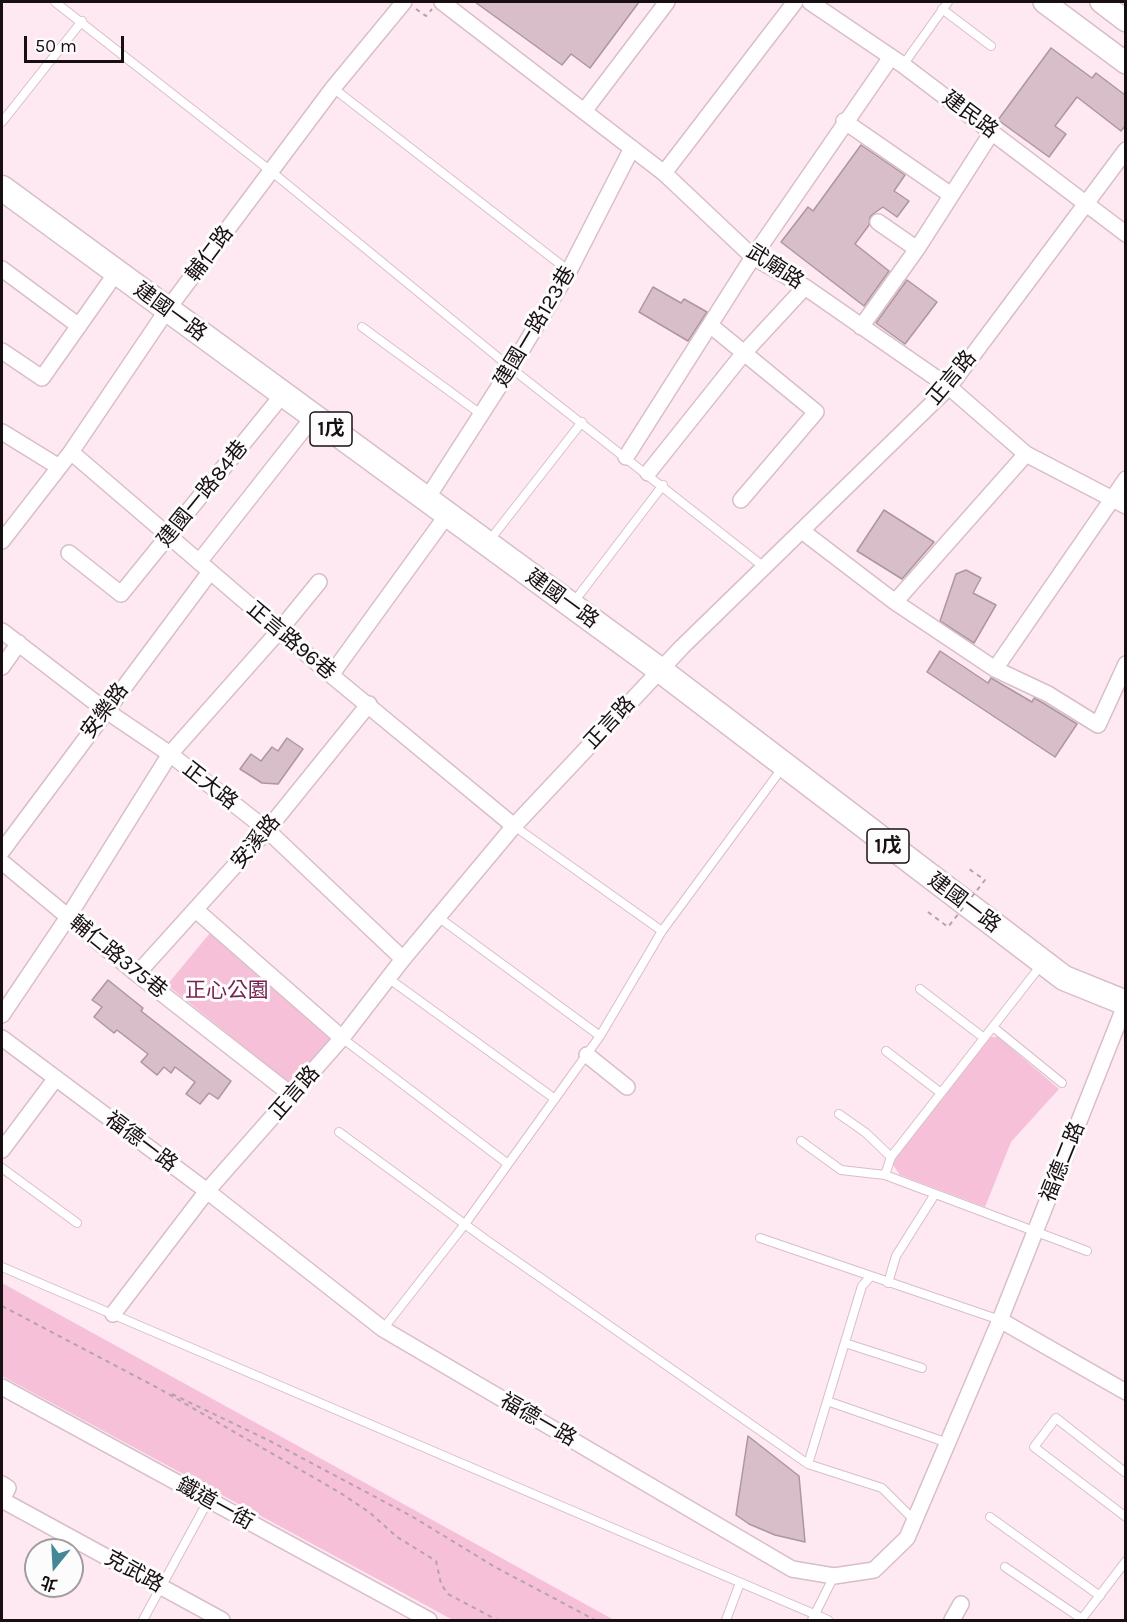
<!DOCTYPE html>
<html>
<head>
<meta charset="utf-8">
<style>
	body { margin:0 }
	#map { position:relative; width:1127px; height:1622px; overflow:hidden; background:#fee8f2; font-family:Karla,"Noto Sans TC",sans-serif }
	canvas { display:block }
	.frame { position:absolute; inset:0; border:3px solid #180f13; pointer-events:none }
	.north { position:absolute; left:24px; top:1538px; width:60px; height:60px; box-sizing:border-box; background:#fcfcfc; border:2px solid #a19d9f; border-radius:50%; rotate:198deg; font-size:16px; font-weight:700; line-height:24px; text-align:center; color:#180f13 }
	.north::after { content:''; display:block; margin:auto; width:21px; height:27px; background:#448797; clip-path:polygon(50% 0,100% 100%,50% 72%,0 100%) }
	.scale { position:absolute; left:24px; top:36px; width:100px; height:27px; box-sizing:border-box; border:3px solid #180f13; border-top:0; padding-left:8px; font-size:18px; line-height:21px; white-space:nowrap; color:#180f13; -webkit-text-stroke:4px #fcfcfc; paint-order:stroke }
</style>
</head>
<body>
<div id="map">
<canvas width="1127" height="1622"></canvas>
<div class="frame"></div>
<div class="north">北</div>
<div class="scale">50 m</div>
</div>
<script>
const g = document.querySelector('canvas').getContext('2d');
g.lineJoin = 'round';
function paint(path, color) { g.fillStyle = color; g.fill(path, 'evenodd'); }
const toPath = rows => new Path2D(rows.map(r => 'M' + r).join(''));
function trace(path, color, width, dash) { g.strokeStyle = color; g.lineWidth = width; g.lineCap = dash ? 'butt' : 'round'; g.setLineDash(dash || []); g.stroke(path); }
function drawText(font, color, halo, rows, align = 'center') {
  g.font = font + ' Karla,"Noto Sans TC",sans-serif'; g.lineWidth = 6; g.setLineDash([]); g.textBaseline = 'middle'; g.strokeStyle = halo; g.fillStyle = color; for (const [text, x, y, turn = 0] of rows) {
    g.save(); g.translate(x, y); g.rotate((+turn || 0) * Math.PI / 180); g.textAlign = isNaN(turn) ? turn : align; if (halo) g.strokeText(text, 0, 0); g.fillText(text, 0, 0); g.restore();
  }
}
const green = toPath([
	[210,933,334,1039,292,1085,167,985],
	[990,1037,998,1037,1059,1089,1011,1142,985,1207,900,1175,893,1165,894,1159],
	[2,1283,614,1620,453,1620,2,1376]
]);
const building = toPath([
	[475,2,639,2,590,68,571,54,562,65,475,2],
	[1051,48,1092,78,1096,73,1125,95,1125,126,1121,131,1077,97,1055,126,1066,134,1049,157,998,120,1051,48],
	[861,145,905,175,894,191,909,201,897,217,883,207,873,214,870,217,869,225,855,244,889,271,864,306,781,242,808,207,813,211,861,145],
	[907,280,937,302,905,344,876,323,907,280],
	[653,287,681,303,684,299,707,312,688,341,639,312,653,287],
	[884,510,934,542,902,579,857,551,884,510],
	[966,570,981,578,973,593,996,605,974,643,940,621,956,574,966,570],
	[940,651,988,683,991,678,1032,702,1034,698,1043,703,1077,724,1055,757,927,672,940,651],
	[287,738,303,749,278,784,262,783,240,769,251,754,261,761,272,747,278,751,287,738],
	[108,980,143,1008,141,1011,231,1081,218,1099,209,1093,200,1104,186,1094,195,1082,175,1067,171,1073,164,1067,157,1075,141,1062,148,1054,117,1030,114,1033,94,1017,102,1007,92,1000,108,980],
	[748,1436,799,1476,805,1542,775,1535,749,1524,736,1515,748,1436]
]);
const path = toPath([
	[416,9,426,16,432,9],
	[2,1306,156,1387,339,1492,369,1512,397,1537,436,1561,441,1584,448,1594,497,1620],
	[172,1394,270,1441,413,1517,495,1567,595,1620]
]);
const lane = toPath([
	[55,2,272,172,511,368,764,567],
	[942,9,991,46],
	[903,65,948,2],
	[333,88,569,271],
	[2,122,82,21],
	[362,327,482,415],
	[489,541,582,422],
	[573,603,663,485],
	[514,826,662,931],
	[438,917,600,1036],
	[388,978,555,1099],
	[920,989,984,1038],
	[993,1027,1062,1083],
	[342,1038,508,1164],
	[886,1051,941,1093],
	[839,1114,866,1133,891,1157],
	[339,1132,485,1239,808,1464],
	[801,1141,841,1170,885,1175,1087,1251],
	[2,1168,77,1223],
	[885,1175,891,1157,1042,964],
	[760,1238,1000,1320],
	[2,1267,828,1620],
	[870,1277,862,1286,808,1464,882,1488,914,1520],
	[888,1283,896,1256,935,1194],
	[383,1329,465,1224,600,1036,662,931,783,767],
	[845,1343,922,1368],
	[827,1401,948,1443],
	[1126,1473,1056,1418,1034,1447,1126,1517],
	[990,1517,1100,1596],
	[1005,1567,1082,1619],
	[143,1620,208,1501],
	[726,1620,740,1583],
	[812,1620,834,1576],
	[1081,1620,1126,1561]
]);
const street = toPath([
	[442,2,664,173,753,257,805,287,949,387,1026,454,1126,506],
	[810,2,903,65,1126,234],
	[585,110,667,2],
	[844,121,951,195],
	[664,173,795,2],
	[878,222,917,249],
	[2,269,79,326],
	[710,325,816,412,741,500],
	[861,327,917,249,992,132],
	[2,351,42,378,116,273],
	[2,432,59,467],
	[71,452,331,675,514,826],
	[626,457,753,257,891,57],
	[648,473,743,354,805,287],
	[426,500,511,368,569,271,632,148],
	[802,531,895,602,995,669,1048,694,1098,725,1126,664],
	[2,541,71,452,167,310,333,88,404,2],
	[69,553,121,594,284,393],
	[199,562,314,416],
	[895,602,1026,454],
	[2,631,105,710,170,754,267,830,403,959],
	[2,667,19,643],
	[995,669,1126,479],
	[331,675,447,515],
	[2,851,210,572],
	[2,862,137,974,293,1096],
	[197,911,342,1038],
	[137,974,267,830,369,704],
	[2,1015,68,917,170,754,279,631,319,582],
	[2,1038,207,1191,383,1329,792,1569,834,1576,874,1570,907,1538,1000,1320,1126,1003],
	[587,1055,627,1087],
	[2,1150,56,1078],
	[113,1314,207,1191,342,1038,403,959,514,826,682,647,949,387,1126,150],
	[1000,1320,1126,1392],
	[2,1387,429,1620],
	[2,1484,8,1488,2,1500,222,1620],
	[952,1620,961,1604]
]);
const secondary = toPath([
	[1044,2,1126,63],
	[1101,2,1126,21]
]);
const primary = toPath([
	[2,188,660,670,1064,978,1126,1003]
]);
const pathBridge = toPath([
	[928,912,948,927,985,880,966,867]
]);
const shields = [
	[331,429,42],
	[888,846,42]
];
const shieldNames = [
	["1戊",331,429],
	["1戊",888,846]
];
const streetNames = [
	["建民路",970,115,37],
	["輔仁路",210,254,-53],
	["武廟路",775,267,33],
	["建國一路",170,312,36],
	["建國一路123巷",535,327,-59],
	["正言路",952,378,-50],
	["建國一路84巷",203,494,-51],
	["建國一路",562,599,36],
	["正言路96巷",291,641,40],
	["安樂路",105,711,-53],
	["正言路",610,723,-47],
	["正大路",210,786,38],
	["安溪路",256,842,-50],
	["建國一路",964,903,37],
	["輔仁路375巷",118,957,39],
	["正言路",295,1093,-49],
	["福德一路",141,1142,37],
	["福德二路",1063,1162,-68],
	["福德一路",538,1420,30],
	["鐵道一街",215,1504,29],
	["克武路",134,1572,29]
];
const parkNames = [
	["正心公園",227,991]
];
paint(green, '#f6c0d9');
paint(building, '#d7bec9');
trace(building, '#ae96a0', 1.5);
trace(lane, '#d8beca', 10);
trace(street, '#d8beca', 18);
trace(secondary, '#d8beca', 24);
trace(primary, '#d8beca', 27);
trace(path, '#b5a3ab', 2, [4.5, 4.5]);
trace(lane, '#fff', 8);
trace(street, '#fff', 15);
trace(secondary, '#fff', 21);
trace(primary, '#fff', 24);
trace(pathBridge, '#b5a3ab', 2, [4.5, 4.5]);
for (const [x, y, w] of shields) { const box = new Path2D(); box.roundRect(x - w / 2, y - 17, w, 34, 4.5); g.fillStyle = '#fcfcfc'; g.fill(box); trace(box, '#180f13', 1.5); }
drawText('bold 20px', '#180f13', null, shieldNames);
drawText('21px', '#180f13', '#fcfcfc', streetNames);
drawText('21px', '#762352', '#fcfcfc', parkNames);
</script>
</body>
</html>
